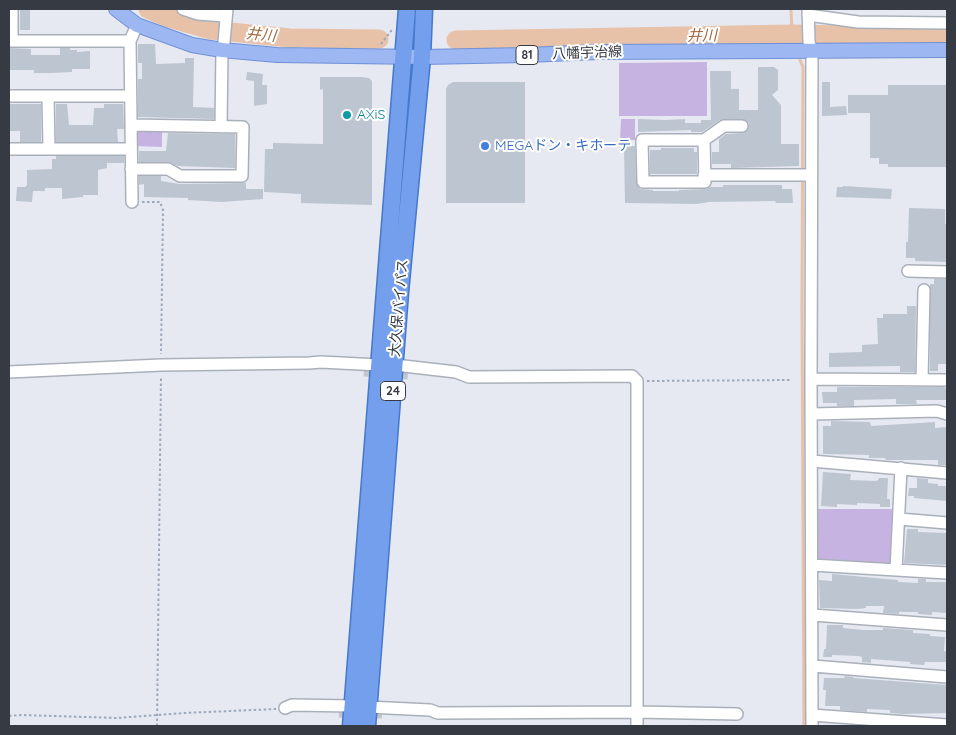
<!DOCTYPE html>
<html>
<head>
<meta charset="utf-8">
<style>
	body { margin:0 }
	#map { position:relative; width:956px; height:735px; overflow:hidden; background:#e6e9f1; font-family:Quicksand,sans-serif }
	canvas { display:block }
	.frame { position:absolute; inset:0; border:10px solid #363b43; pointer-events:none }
</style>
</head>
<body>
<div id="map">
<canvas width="956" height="735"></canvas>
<div class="frame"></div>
</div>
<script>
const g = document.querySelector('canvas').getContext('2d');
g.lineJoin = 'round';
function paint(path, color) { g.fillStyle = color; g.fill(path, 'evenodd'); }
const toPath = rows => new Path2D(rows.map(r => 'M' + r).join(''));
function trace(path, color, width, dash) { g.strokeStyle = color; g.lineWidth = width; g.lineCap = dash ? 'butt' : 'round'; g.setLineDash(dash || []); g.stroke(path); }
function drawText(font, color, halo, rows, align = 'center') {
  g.font = font + ' Quicksand,"Noto Sans JP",sans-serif'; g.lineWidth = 4; g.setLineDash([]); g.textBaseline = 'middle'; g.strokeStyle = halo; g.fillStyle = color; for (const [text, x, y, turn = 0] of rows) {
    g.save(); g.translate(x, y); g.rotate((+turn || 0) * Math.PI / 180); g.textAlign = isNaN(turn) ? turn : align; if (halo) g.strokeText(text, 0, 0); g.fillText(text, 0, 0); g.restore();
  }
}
const green = toPath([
	[707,62,707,116,619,116,619,63],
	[621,119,635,119,635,140,620,140],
	[134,129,162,130,162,147,134,146],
	[815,509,896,509,892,566,815,560]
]);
const stream = toPath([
	[791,9,792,34,794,42],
	[800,60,803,67,802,308,804,726]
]);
const river = toPath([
	[148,9,166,17,211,30,290,38,379,39],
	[456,40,792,34,947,37]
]);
const building = toPath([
	[20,9,30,9,30,30,20,30],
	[138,44,155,44,156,64,185,63,185,58,194,58,193,107,214,108,214,119,138,117,138,79,142,79,142,63,138,63],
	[9,48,31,49,31,55,60,55,60,48,70,48,70,50,77,50,77,52,90,51,90,69,72,69,72,72,52,73,34,73,34,70,10,70],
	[758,67,774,67,778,70,778,90,772,95,781,105,781,144,799,144,799,166,731,168,731,164,712,164,712,152,719,152,719,139,726,134,742,133,748,130,749,123,742,119,720,120,702,132,691,132,691,130,638,132,638,119,665,120,685,119,685,123,701,123,701,120,711,120,710,71,731,71,731,89,739,89,739,110,758,110],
	[247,72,263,74,262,85,267,85,267,104,254,106,254,81,246,80],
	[320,77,362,77,369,78,372,81,372,205,301,203,301,194,264,192,265,149,273,149,273,143,323,144,323,89,320,90],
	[453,82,525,82,525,203,446,203,446,89,448,85],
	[822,82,830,82,830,107,846,106,847,115,822,116],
	[888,85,947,85,947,167,888,167,888,164,879,164,879,158,870,158,870,113,848,113,848,95,888,95],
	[9,104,41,104,41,142,20,142,20,131,9,131],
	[56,104,67,104,69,125,93,125,94,108,104,108,104,104,123,104,124,129,117,129,118,142,56,142],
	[168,133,235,134,235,168,178,166,168,162,139,162,139,151,166,151],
	[624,146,635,146,636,182,640,189,653,190,653,191,679,191,679,190,705,189,710,187,723,187,723,185,782,185,782,189,792,189,793,203,776,203,775,201,709,202,697,204,625,203],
	[661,148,694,148,694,152,697,152,697,174,650,174,650,150,661,150],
	[56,156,124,156,124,163,107,163,107,168,98,170,98,195,83,195,83,197,62,199,62,188,45,188,45,191,33,191,32,202,16,201,17,187,25,187,27,185,27,170,52,169,52,159,56,159],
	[139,176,161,176,161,181,180,184,246,183,246,189,263,189,263,199,222,202,188,200,188,198,144,197,144,184,139,185],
	[843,186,892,189,891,199,836,197,837,187,843,187],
	[909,208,945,209,945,224,947,224,947,262,915,261,915,258,906,258,906,242,908,242],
	[934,279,947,279,947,364,938,364,938,371,930,371,930,284,934,284],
	[907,306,916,306,915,372,900,372,900,366,829,367,829,353,862,352,862,345,878,344,877,318,883,318,883,314,907,314],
	[837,387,944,387,947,389,947,400,916,400,917,404,896,404,896,399,854,400,854,406,837,406,837,403,823,403,822,392,837,392],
	[831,421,870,422,871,426,935,422,935,428,947,427,947,465,938,465,938,460,886,460,885,458,869,458,869,455,823,454,823,426,831,426],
	[823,472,851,474,850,480,876,481,878,480,879,478,888,478,887,499,890,499,890,507,880,507,880,504,857,503,857,505,837,504,837,507,821,506],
	[917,478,928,479,928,483,938,484,938,486,947,486,947,501,914,498,914,496,908,496,909,488,917,488],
	[907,529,918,529,918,532,947,533,947,565,904,563],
	[832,574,898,580,898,582,918,583,918,579,926,579,926,582,947,582,947,613,932,612,932,615,918,614,918,612,899,612,899,614,883,613,884,606,866,606,866,608,857,609,820,608,819,580,832,581],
	[827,625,843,625,843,628,864,630,883,630,883,628,913,630,913,633,930,634,930,636,945,637,944,651,947,651,947,662,925,662,924,665,910,664,910,662,871,659,871,663,862,662,862,657,859,656,832,655,832,657,823,657,824,649,826,649],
	[845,676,853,677,853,678,947,685,947,713,903,714,890,713,890,710,867,709,867,712,840,710,840,706,825,706,826,690,823,690,824,678,844,678]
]);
const minorTunnel = toPath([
	[364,371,409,374],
	[339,712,382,713]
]);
const path = toPath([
	[381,44,392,30],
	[142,202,160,202,163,210,161,354],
	[647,381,791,380],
	[9,716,21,715,117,718,184,713,276,709],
	[157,726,161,376]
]);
const minor = toPath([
	[12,9,12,41],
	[183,9,198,14,225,16],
	[808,9,809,42,812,51,811,379,812,726],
	[808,15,858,22,947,23],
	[9,41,130,41,137,25],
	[130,41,132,202],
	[9,96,130,96],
	[48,96,49,149],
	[131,125,243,127,242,176,180,176,168,169,131,169],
	[221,127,222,50,224,42,227,9],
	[704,140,705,182,643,182,642,140,704,140,724,126,742,126],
	[9,149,131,149],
	[704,175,811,175],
	[908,271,947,272],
	[395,365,456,372,469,377,632,376,637,381,637,726],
	[9,372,161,365,309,363,321,362,379,365],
	[811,379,947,380],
	[922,380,924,290],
	[812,414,937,411,947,414],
	[812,461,947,473],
	[899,519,947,523],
	[812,565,947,573],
	[896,570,901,468],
	[813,615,947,625],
	[813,666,947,677],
	[368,707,430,710,438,713,637,712,737,714],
	[285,708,292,705,352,706],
	[812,715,947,725]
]);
const major = toPath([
	[116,9,137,25,192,45,222,50,277,55,422,57,526,55,598,52,947,50]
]);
const highway = toPath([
	[351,726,407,9],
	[367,726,400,292,422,57,424,9]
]);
const markers = [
	[347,115,5,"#0f9aa8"],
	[485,146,5,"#3f7fe0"]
];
const shields = [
	[527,55,22],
	[393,391,25]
];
const shieldNames = [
	["81",527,55],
	["24",393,391]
];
const streetNames = [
	["八幡宇治線",587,53,-2],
	["大久保バイパス",399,308,-85]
];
const cultureNames = [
	["AXiS",357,115]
];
const shopNames = [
	["MEGAドン・キホーテ",495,146]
];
const waterNames = [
	["井川",261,35,6],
	["井川",702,36,-1]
];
paint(green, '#c7b3e1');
trace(stream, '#e7c1a8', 3);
trace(river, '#e7c1a8', 19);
paint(building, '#bdc5d1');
trace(minorTunnel, '#c3c6ce', 11, [11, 5.5]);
trace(minor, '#aab0bb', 14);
trace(major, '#6f90d5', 16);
trace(highway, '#4679cb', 19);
trace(path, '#9ca8bb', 2, [2.5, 2.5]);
trace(minor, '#fff', 11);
trace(major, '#9db7f3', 14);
trace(highway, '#749fed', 16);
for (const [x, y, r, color] of markers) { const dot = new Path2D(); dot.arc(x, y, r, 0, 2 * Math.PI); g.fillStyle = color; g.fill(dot); trace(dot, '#fff', 2); }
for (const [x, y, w] of shields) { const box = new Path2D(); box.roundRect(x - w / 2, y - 9.5, w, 19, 4); g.fillStyle = '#fff'; g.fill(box); trace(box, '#363b43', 1); }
drawText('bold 12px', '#363b43', null, shieldNames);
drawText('14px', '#363b43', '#fff', streetNames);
drawText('14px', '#0d838f', '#fff', cultureNames, 'left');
drawText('14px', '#366cbe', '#fff', shopNames, 'left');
drawText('italic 15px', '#a2653c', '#fff', waterNames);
</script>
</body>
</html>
